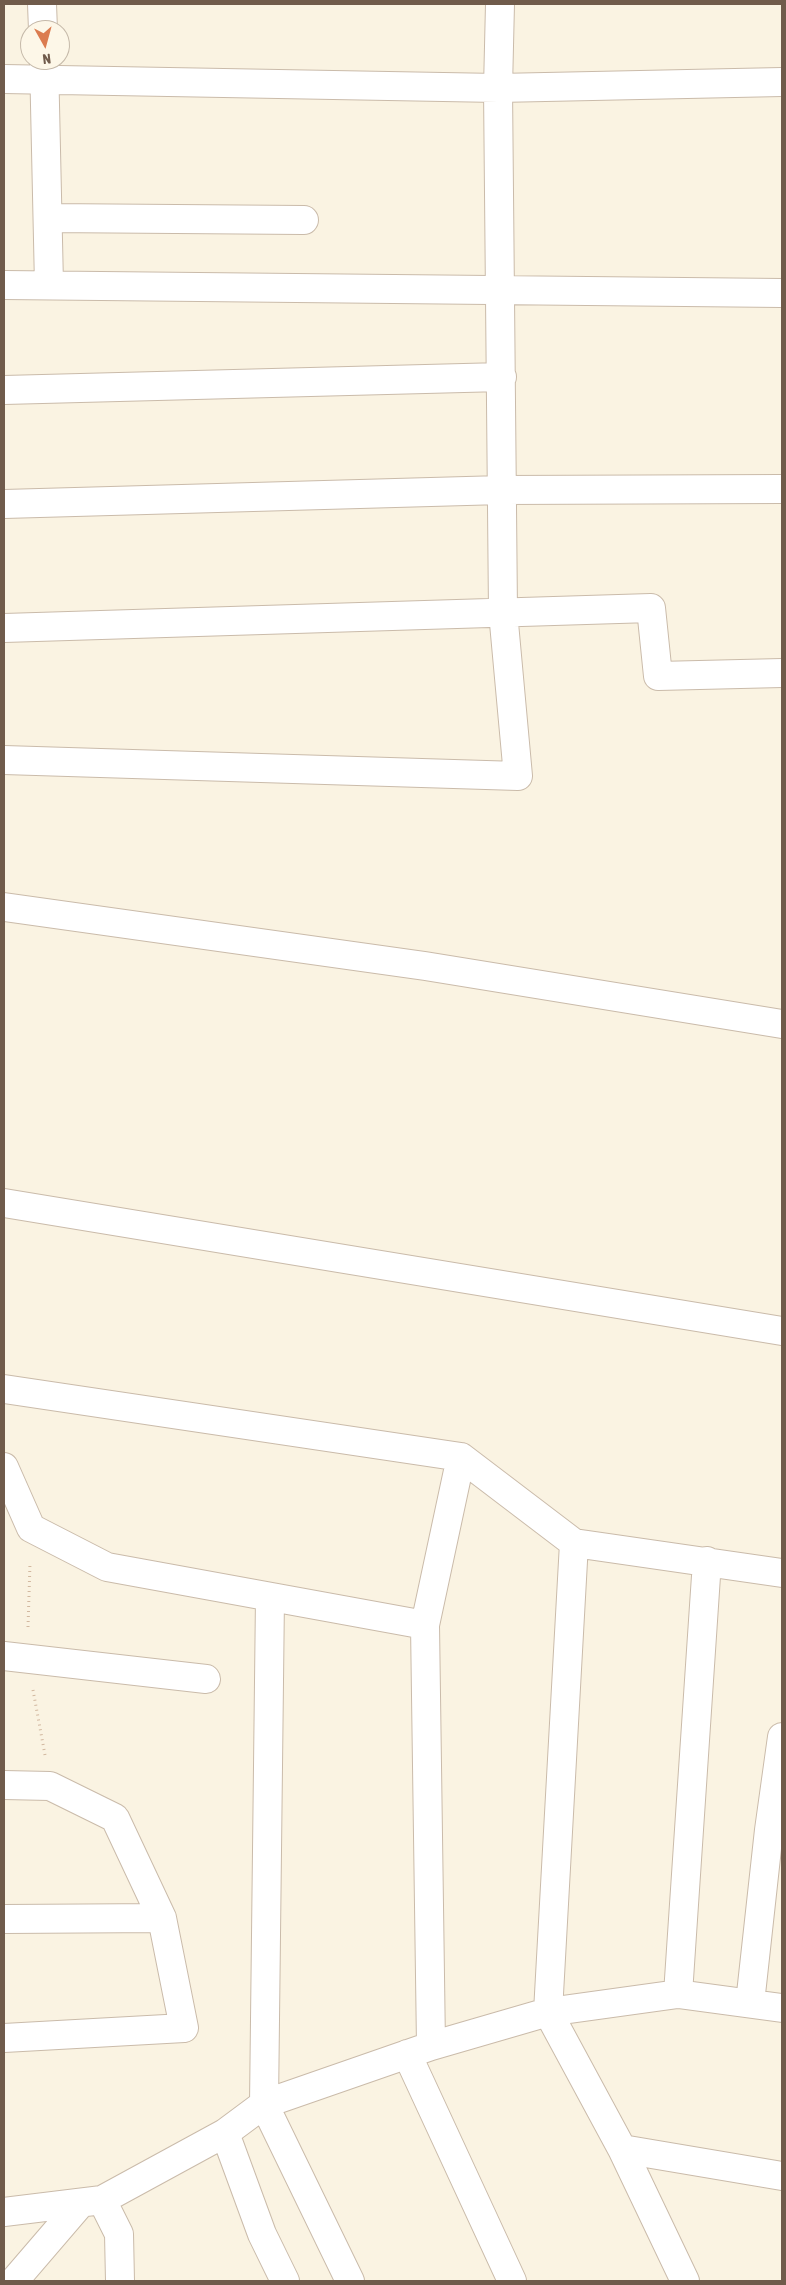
<!DOCTYPE html>
<html>
<head>
<meta charset="utf-8">
<style>
	body { margin:0 }
	#map { position:relative; width:786px; height:2285px; overflow:hidden; background:#faf3e2; font-family:"Asap Condensed",sans-serif }
	canvas { display:block }
	.frame { position:absolute; inset:0; border:5px solid #705b4b; pointer-events:none }
	.north { position:absolute; left:20px; top:20px; width:50px; height:50px; box-sizing:border-box; background:#fdf7e8; border:1px solid #c5b9a9; border-radius:50%; rotate:173deg; font-size:14px; font-weight:700; line-height:20px; text-align:center; color:#705b4b }
	.north::after { content:''; display:block; margin:auto; width:18px; height:22px; background:#db7c50; clip-path:polygon(50% 0,100% 100%,50% 72%,0 100%) }
</style>
</head>
<body>
<div id="map">
<canvas width="786" height="2285"></canvas>
<div class="frame"></div>
<div class="north">N</div>
</div>
<script>
const g = document.querySelector('canvas').getContext('2d');
g.lineJoin = 'round';
const toPath = rows => new Path2D(rows.map(r => 'M' + r).join(''));
function trace(path, color, width, dash) { g.strokeStyle = color; g.lineWidth = width; g.lineCap = dash ? 'butt' : 'round'; g.setLineDash(dash || []); g.stroke(path); }
const path = toPath([
	[28,1627,30,1563],
	[33,1690,45,1755]
]);
const minor = toPath([
	[42,4,43,30],
	[44,60,49,285],
	[4,79,498,88,782,82],
	[48,218,304,220],
	[4,285,782,293],
	[4,390,502,377],
	[4,504,502,490,782,489],
	[4,628,651,608,658,676,782,673],
	[4,760,518,776,503,612,498,88,500,4],
	[4,907,425,966,782,1024],
	[4,1203,782,1331],
	[4,1389,461,1457,574,1543,782,1573],
	[4,1467,31,1528,107,1567,425,1625],
	[574,1543,548,2012,622,2149,685,2281],
	[270,1597,264,2104,350,2281],
	[4,1656,206,1679],
	[4,1785,50,1786,115,1818,162,1918,184,2028,4,2038],
	[4,1919,162,1918],
	[678,1994,707,1561],
	[750,2003,769,1830,782,1737],
	[431,2046,425,1625,461,1457],
	[407,2054,512,2281],
	[225,2133,262,2234,285,2281],
	[622,2149,782,2176],
	[102,2200,119,2234,120,2281],
	[4,2212,102,2200,225,2133,264,2104,431,2046,548,2012,678,1994,782,2008],
	[14,2281,81,2203]
]);
trace(minor, '#cabbaa', 30);
trace(path, '#d2b8a0', 3, [1, 4]);
trace(minor, '#fff', 28);
</script>
</body>
</html>
